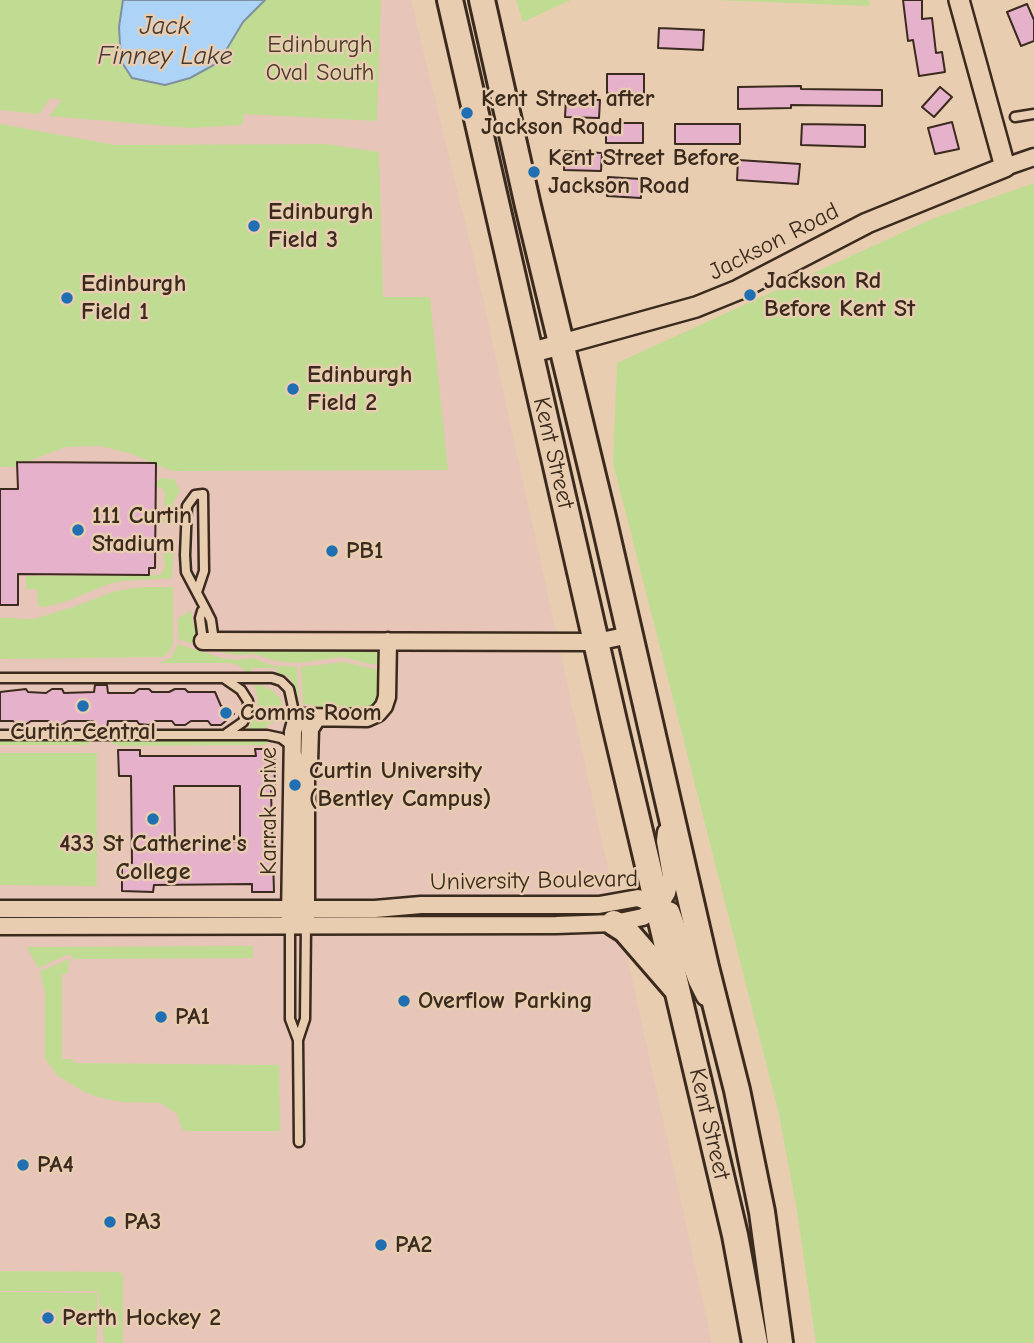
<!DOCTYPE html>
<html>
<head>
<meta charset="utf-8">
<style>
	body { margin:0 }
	canvas { display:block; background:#e8cdb0 }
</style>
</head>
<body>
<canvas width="1034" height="1343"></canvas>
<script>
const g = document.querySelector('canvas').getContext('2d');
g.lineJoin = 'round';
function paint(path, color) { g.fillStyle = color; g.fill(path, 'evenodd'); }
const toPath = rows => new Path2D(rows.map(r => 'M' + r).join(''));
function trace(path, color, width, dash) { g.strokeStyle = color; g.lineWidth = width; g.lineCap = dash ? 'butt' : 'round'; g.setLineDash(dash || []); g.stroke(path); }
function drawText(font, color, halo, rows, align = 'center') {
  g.font = font + ' "Comic Neue",sans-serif'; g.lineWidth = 5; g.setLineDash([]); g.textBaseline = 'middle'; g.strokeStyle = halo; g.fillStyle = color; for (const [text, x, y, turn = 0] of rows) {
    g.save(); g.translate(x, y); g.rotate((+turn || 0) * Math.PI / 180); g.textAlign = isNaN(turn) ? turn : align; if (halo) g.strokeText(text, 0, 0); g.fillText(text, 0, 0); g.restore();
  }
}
const built = toPath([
	[0,0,411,0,475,263,712,1343,0,1343]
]);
const green = toPath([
	[0,0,381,0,377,121,244,114,243,123,240,125,189,128,49,116,62,100,50,98,39,114,0,110],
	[516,0,571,0,523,22],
	[713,0,869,0,870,6],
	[0,124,115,145,326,144,379,152,383,297,430,297,448,470,172,471,132,454,100,446,66,447,13,467,0,467],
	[1034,183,1034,1343,816,1343,797,1211,779,1114,613,463,617,363,932,219],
	[160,478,174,479,180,491,174,501,173,522,163,523,165,493,162,488,154,486],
	[162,539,174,539,172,578,123,581,109,584,67,601,44,607,38,606,37,589,26,589,26,576,161,575,165,567],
	[144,587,173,587,173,644,169,652,163,657,0,659,0,618,18,618,18,622,19,619,34,619,76,606,115,591],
	[191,611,196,638,204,646,217,649,373,650,378,654,381,662,378,665,366,663,342,657,299,663,276,661,254,654,236,655,215,651,178,639,178,618],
	[178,644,221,658,237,660,253,658,274,666,297,667,299,704,305,709,316,709,316,712,299,708,296,703,293,682,287,676,277,673,277,668,251,668,251,673,248,673,238,665,228,663,159,663,171,658],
	[344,662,378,670,381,683,378,687,381,688,375,704,366,710,357,711,356,708,353,710,321,710,320,706,303,704,301,667],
	[254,683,272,690,281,699,282,708,279,716,272,723,262,729,248,730,257,711,258,700],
	[267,740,271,742,264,745,119,746,108,741],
	[0,741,93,741,86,745,0,745],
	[0,753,97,753,97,886,0,885],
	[253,946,253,958,73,959,73,956,67,955,38,968,28,949,28,947],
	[70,959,67,974,62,974,62,1059,73,1059,74,1063,279,1065,280,1131,185,1131,182,1129,177,1114,161,1103,121,1102,98,1097,84,1092,58,1076,45,1059,45,994,40,971],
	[0,1271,120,1272,123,1276,123,1343,104,1343,98,1291,0,1291],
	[0,1292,97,1293,97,1343,0,1343]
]);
const water = toPath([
	[123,0,265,0,243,22,219,62,190,78,165,85,132,78,121,61,119,27,123,0]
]);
const building = toPath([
	[903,0,922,0,922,19,932,18,936,53,942,52,945,72,919,76,913,40,908,41,903,0],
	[1027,4,1034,20,1034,41,1021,46,1007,12,1027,4],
	[659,28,704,30,703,50,658,48,659,28],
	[607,74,644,74,644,94,607,93,607,74],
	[801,86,801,89,882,90,882,106,791,105,791,108,738,109,738,87,801,86],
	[940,87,952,97,934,117,922,107,940,87],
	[566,99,600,100,599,118,565,117,566,99],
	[952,122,959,149,935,154,928,128,952,122],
	[606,123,643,123,643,143,606,143,606,123],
	[675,124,740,124,740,144,675,144,675,124],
	[802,124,865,125,865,147,801,145,802,124],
	[565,151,602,153,601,171,564,170,565,151],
	[738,160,800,164,798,184,737,180,738,160],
	[608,177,641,179,641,198,607,196,608,177],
	[17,462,156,463,155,568,149,568,149,575,18,574,18,605,0,605,0,489,18,489,17,462],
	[95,685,107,685,108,693,134,693,139,689,149,689,152,692,169,692,175,689,185,689,188,692,215,692,221,706,228,708,234,714,221,725,211,725,208,721,191,721,185,725,175,725,172,721,155,721,149,725,139,724,137,721,108,721,107,728,95,728,93,721,68,721,62,725,52,725,49,721,31,721,25,725,16,725,13,721,0,721,0,692,26,689,28,692,46,693,52,689,62,689,64,693,94,692,95,685],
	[255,749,274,749,275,791,271,791,274,892,252,892,252,884,154,885,153,892,122,891,122,864,132,863,131,776,119,776,118,750,140,750,140,756,256,756,255,749],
	[174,786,240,786,240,842,175,842,174,786]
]);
const service = toPath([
	[1015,117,1034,114],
	[197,592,204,571,203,494,195,495,187,506,185,555,186,572,205,608],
	[203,641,200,618,202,611,205,608,211,620,214,641],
	[0,678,272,678,281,681,289,689,296,721],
	[225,679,241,690,248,701,248,709,243,722,227,733],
	[0,735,267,735,281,738,293,747,305,770],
	[290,926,290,1019,298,1040,299,1142],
	[298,1040,305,1019,306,926]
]);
const minor = toPath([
	[1005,167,1034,157],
	[203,641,596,642,630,635],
	[0,909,375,909,421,905,599,905,638,898,671,911,697,981,705,997],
	[290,919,293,732,296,721,303,717,367,718,378,713,384,706,387,697,388,641],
	[306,919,306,771,309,763,310,729,317,718],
	[0,926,556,925,614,923,643,917,661,903,667,893,671,876,665,841,666,832]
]);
const tertiary = toPath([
	[530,353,696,307,738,290,867,223,1005,167,959,0]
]);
const primary = toPath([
	[450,0,614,721,735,1235,755,1343],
	[482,0,528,206,603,517,706,967,737,1090,762,1212,780,1343],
	[614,923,625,930,677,990]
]);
const markers = [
	[467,113,7,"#1f6fb2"],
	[534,172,7,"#1f6fb2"],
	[254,226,7,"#1f6fb2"],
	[750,295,7,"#1f6fb2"],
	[67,298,7,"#1f6fb2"],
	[293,389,7,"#1f6fb2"],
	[78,530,7,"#1f6fb2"],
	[332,551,7,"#1f6fb2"],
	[83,706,7,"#1f6fb2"],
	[226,713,7,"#1f6fb2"],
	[295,785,7,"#1f6fb2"],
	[153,819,7,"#1f6fb2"],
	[404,1001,7,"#1f6fb2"],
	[161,1017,7,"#1f6fb2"],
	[23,1165,7,"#1f6fb2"],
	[110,1222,7,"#1f6fb2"],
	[381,1245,7,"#1f6fb2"],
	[48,1318,7,"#1f6fb2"]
];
const parkNames = [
	["Edinburgh",320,45],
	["Oval South",320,73]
];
const poiNames = [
	["Kent Street after",481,99],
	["Jackson Road",481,127],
	["Kent Street Before",548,158],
	["Jackson Road",548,186],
	["Edinburgh",268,212],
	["Field 3",268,240],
	["Jackson Rd",764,281],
	["Before Kent St",764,309],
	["Edinburgh",81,284],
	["Field 1",81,312],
	["Edinburgh",307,375],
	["Field 2",307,403],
	["111 Curtin",92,516],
	["Stadium",92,544],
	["PB1",346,551],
	["Comms Room",240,713],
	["Curtin Central",83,732,"center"],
	["Curtin University",309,771],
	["(Bentley Campus)",309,799],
	["433 St Catherine's",153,844,"center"],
	["College",153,872,"center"],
	["Overflow Parking",418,1001],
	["PA1",175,1017],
	["PA4",37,1165],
	["PA3",124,1222],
	["PA2",395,1245],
	["Perth Hockey 2",62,1318]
];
const streetNames = [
	["Jackson Road",774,242,-27],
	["Kent Street",553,453,77],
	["Karrak Drive",269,811,-90],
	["University Boulevard",534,881,-1],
	["Kent Street",709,1124,77]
];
const waterNames = [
	["Jack",165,27],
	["Finney Lake",165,57]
];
paint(built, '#e7c5b8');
paint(green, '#c0dc93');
paint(water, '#add4f7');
trace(water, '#7f90a0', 2);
paint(building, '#e6b1ca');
trace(building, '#3b2a1e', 2);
trace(service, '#3b2a1e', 13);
trace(minor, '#3b2a1e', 21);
trace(tertiary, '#3b2a1e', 24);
trace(primary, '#3b2a1e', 30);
trace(service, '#e8cdb0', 8);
trace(minor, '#e8cdb0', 16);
trace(tertiary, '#e8cdb0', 19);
trace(primary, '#e8cdb0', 24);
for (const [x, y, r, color] of markers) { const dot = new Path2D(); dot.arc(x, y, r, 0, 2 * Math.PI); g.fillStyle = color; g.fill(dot); trace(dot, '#e8cdb0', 2.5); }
drawText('24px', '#483c2a', '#e8cdb0', parkNames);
drawText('bold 24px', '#3b2a1e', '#e8cdb0', poiNames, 'left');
drawText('24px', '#3b2a1e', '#e8cdb0', streetNames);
drawText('italic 26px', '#463b34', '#e8cdb0', waterNames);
</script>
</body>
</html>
